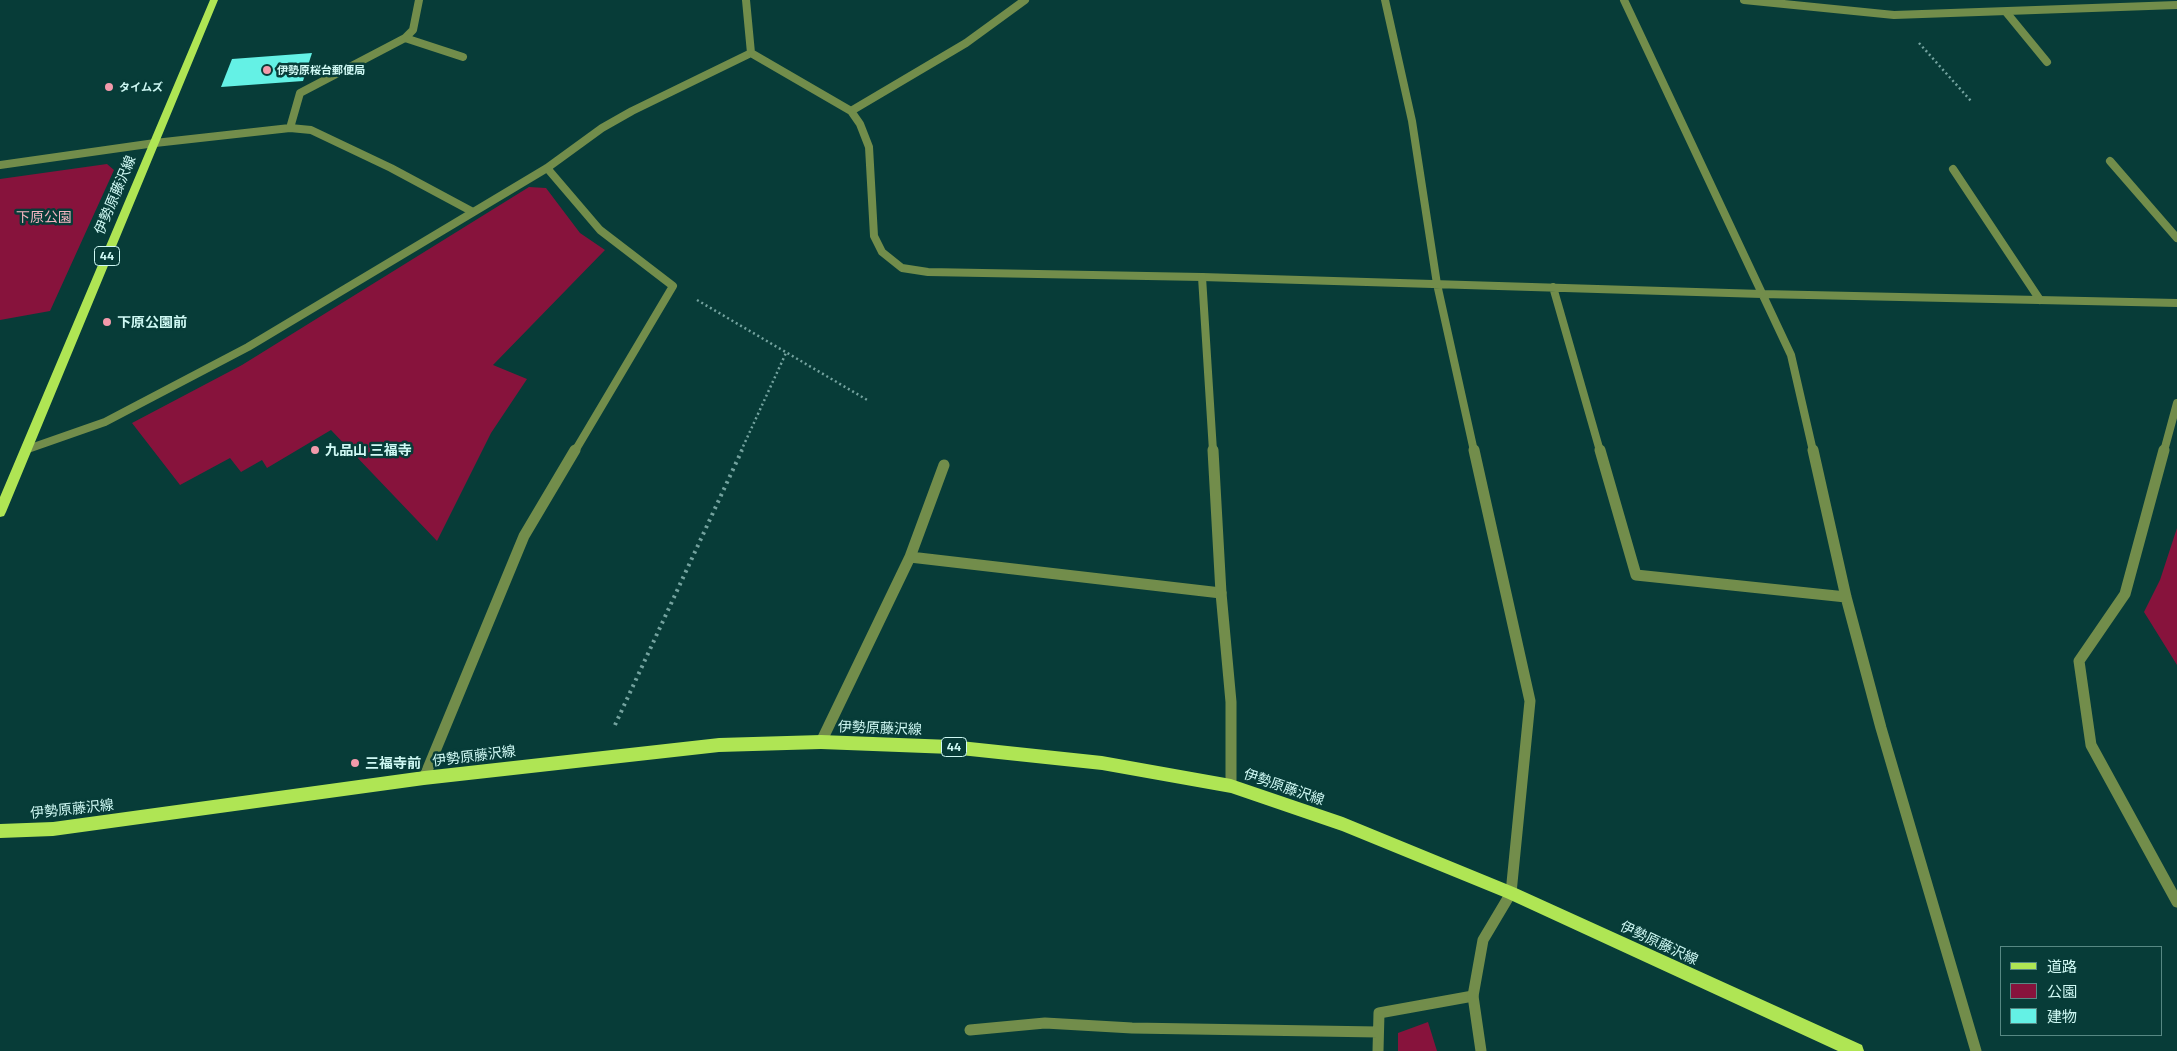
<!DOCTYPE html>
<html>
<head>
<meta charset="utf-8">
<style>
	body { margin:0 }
	#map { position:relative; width:2177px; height:1051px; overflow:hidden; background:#073c38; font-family:Barlow,"Noto Sans JP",sans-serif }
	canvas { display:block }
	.legend { position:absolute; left:2000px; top:946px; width:162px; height:90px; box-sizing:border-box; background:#073c38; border:1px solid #578883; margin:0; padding:6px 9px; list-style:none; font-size:15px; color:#cff9f4 }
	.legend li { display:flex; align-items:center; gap:10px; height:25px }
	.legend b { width:25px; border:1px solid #578883 }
</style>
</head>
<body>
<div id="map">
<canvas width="2177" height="1051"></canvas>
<ul class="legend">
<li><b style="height:6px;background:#afe554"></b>道路</li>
<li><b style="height:14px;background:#87133c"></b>公園</li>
<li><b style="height:14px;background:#64f1e5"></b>建物</li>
</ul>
</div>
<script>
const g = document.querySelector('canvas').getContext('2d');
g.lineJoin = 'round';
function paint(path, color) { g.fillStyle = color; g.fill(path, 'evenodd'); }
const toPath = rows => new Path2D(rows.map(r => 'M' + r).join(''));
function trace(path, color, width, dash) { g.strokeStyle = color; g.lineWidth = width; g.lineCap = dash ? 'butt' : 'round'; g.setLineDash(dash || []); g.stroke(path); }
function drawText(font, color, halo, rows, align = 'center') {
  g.font = font + ' Barlow,"Noto Sans JP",sans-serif'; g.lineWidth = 5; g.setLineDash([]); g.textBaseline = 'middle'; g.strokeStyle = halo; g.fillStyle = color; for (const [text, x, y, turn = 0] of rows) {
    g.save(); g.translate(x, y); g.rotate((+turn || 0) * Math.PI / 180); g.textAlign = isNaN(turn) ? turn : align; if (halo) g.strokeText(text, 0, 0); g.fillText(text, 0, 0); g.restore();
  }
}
const green = toPath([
	[107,164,114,170,50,311,0,320,0,179],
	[529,187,546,188,580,233,605,250,493,365,527,379,491,433,437,541,331,430,267,468,262,460,241,472,230,458,180,485,132,423,242,365],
	[2177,528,2177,665,2144,612,2160,580],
	[1428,1022,1437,1051,1398,1051,1398,1033]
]);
const building = toPath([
	[312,53,303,81,221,87,232,59]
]);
const pathFar1 = toPath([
	[1919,43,1971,101],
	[697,300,869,401],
	[741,451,786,353]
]);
const path = toPath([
	[615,725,742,450]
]);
const service = toPath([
	[2006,12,2047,62],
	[1953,169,2040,300]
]);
const minorFar1 = toPath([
	[746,0,751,53],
	[1385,0,1412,121,1437,284,1474,451],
	[1624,0,1791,355,1813,451],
	[1744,0,1894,15,2177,5],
	[405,38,463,57],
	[851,111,966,43,1025,0],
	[290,128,300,93,405,38,413,30,419,0],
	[2110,161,2177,238],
	[0,165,155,143,290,128,311,130,391,168,473,212],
	[547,168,600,230,673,286,575,451],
	[1553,287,1600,451],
	[25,450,105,422,248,347,547,168,602,128,632,111,751,53,851,111,860,124,869,147,874,236,882,252,902,268,928,272,1202,277,1762,294,2177,303],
	[2164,451,2177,403]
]);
const minor = toPath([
	[1474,450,1530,701,1511,893],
	[1600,450,1636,575,1846,597],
	[1813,450,1846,597,1881,728,1976,1051],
	[2164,450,2125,594,2079,661,2091,745,2177,902],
	[910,557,944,465],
	[821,742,910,557,1221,593],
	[424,778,524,536,575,450],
	[970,1030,1045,1023,1132,1028,1378,1032],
	[1378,1051,1379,1013,1473,996]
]);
const tertiaryFar1 = toPath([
	[1202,277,1213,451]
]);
const tertiary = toPath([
	[1213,450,1221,593,1231,702,1231,786],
	[1481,1051,1473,996,1483,940,1511,893]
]);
const primary = toPath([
	[210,0,218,0,6,512,4,516,0,517,0,497,210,0],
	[821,735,951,740,1102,756,1231,779,1343,817,1516,888,1862,1045,1864,1051,1838,1051,1506,898,1342,831,1231,793,1102,770,951,754,821,749,719,752,424,785,53,836,0,838,0,824,53,822,424,771,719,738,821,735]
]);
const markers = [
	[267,70,5,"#f39aab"],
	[109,87,5,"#f39aab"],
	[107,322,5,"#f39aab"],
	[315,450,5,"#f39aab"],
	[355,763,5,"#f39aab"]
];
const farPoinames = [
	["伊勢原桜台郵便局",277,70],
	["タイムズ",119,87]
];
const shields = [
	[107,256,25],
	[954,747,25]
];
const shieldNames = [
	["44",107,256],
	["44",954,747]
];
const streetNames = [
	["伊勢原藤沢線",115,195,-67],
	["伊勢原藤沢線",880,728,2],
	["伊勢原藤沢線",474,756,-7],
	["伊勢原藤沢線",1284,787,19],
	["伊勢原藤沢線",72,809,-6],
	["伊勢原藤沢線",1659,943,25]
];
const parkNames = [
	["下原公園",44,217]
];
const poiNames = [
	["下原公園前",117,322],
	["九品山 三福寺",325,450],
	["三福寺前",365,763]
];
paint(green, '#87133c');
paint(building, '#64f1e5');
trace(pathFar1, '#74a39f', 2.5, [2, 3]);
trace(path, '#74a39f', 4, [2.5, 4.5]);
trace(service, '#728d4b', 8);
trace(minorFar1, '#728d4b', 8);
trace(minor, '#728d4b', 11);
trace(tertiaryFar1, '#728d4b', 8);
trace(tertiary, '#728d4b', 11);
paint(primary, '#afe554');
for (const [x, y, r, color] of markers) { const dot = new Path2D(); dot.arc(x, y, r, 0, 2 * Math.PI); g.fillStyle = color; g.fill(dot); trace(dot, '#073c38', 2); }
drawText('bold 11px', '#cff9f4', '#073c38', farPoinames, 'left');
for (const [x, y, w] of shields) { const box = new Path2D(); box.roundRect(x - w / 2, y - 9.5, w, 19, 4); g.fillStyle = '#073c38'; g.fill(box); trace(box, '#cff9f4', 1); }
drawText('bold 12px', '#cff9f4', null, shieldNames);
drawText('14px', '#cff9f4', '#073c38', streetNames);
drawText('14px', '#f3b5c0', '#073c38', parkNames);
drawText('bold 14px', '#cff9f4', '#073c38', poiNames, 'left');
</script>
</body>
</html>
